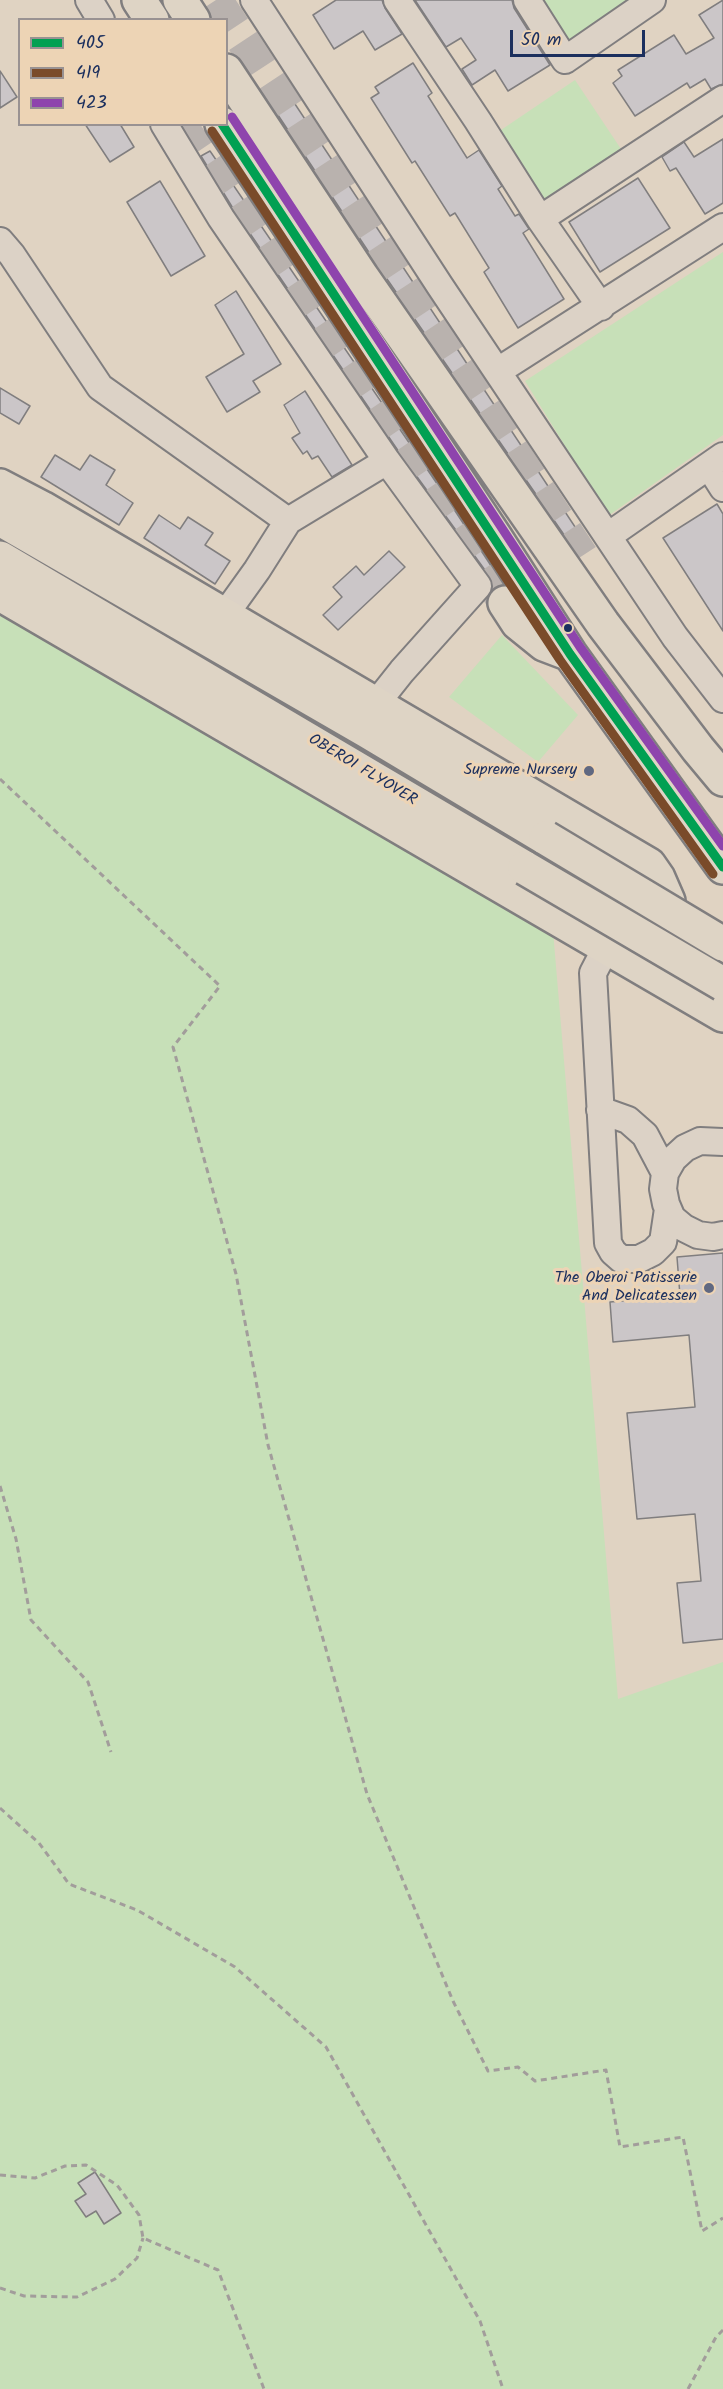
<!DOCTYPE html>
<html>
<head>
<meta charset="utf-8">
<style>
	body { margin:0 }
	#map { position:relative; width:723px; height:2389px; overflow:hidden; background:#e0d3c2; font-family:Kalam,sans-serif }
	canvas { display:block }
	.legend { position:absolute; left:18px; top:18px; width:210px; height:108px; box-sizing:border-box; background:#edd4b5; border:2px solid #999292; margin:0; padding:8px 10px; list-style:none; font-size:18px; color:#1b2f5e }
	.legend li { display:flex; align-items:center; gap:12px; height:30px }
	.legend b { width:30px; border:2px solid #999292 }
	.scale { position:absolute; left:510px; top:30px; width:135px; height:27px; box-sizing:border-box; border:3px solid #1b2f5e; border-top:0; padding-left:8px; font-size:18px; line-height:21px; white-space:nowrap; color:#1b2f5e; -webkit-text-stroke:4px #edd4b5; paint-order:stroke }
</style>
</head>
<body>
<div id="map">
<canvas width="723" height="2389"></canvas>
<ul class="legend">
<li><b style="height:8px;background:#01a052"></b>405</li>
<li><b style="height:8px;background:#7a4b2a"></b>419</li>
<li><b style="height:8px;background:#8e44ad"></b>423</li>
</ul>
<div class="scale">50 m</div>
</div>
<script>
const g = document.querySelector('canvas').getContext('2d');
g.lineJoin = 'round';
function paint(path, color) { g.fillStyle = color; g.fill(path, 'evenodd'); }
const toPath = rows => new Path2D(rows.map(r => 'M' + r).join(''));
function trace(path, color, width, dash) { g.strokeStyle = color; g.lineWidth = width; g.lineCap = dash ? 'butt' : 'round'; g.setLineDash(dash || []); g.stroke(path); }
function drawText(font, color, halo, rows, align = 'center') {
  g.font = font + ' Kalam,sans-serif'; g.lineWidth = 6; g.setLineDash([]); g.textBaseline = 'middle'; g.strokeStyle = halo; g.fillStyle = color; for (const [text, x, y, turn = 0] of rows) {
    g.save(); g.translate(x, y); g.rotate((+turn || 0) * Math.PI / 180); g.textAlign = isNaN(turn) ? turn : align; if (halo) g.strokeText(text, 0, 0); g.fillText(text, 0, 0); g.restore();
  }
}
const green = toPath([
	[543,0,635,0,571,42],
	[575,80,623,152,544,205,495,134],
	[723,252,723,435,608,516,525,381],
	[0,607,552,919,618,1699,723,1662,723,2389,0,2389],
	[502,635,578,715,538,762,449,697]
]);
const building = toPath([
	[336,0,382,0,385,8,402,34,375,50,363,31,334,49,313,15,336,0],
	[415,0,512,0,514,8,550,65,508,91,495,70,472,85,462,69,476,60,461,38,446,47,415,0],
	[723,0,723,84,711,89,705,79,690,88,687,83,635,116,613,83,622,76,618,70,674,35,686,54,714,38,699,15,723,0],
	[413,63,432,93,428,96,467,158,479,150,502,186,498,189,515,216,519,214,529,229,523,233,564,299,518,328,484,272,489,268,455,213,450,216,415,161,412,163,371,98,379,93,375,87,413,63],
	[0,71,17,97,0,108,0,71],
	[291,98,589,548,578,555,378,266,274,109,291,98],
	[85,124,120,124,134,147,110,162,85,124],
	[723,139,723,203,705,214,676,168,670,171,662,157,684,142,694,157,723,139],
	[210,151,442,491,503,584,492,590,490,577,399,452,234,210,201,156,210,151],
	[638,178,670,228,600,272,569,222,638,178],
	[160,181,205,256,171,276,127,202,160,181],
	[236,291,281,364,253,381,260,392,227,412,206,377,244,354,215,305,236,291],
	[0,388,30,406,19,424,0,413,0,388],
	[305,391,352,465,332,477,318,456,312,459,307,451,303,454,292,438,300,433,284,405,305,391],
	[55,455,80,470,90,455,115,470,106,485,133,503,119,525,41,477,55,455],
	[717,504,723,514,723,631,663,538,717,504],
	[159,515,180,529,188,517,213,533,205,545,230,561,215,584,144,538,159,515],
	[389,551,405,567,338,630,323,615,342,597,333,587,356,566,364,575,389,551],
	[723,1253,723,1639,683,1643,677,1583,701,1581,695,1514,637,1519,627,1413,695,1407,689,1335,613,1342,610,1302,680,1296,677,1257,723,1253],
	[95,2172,121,2213,104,2224,96,2211,86,2217,75,2201,86,2194,78,2183,95,2172]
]);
const majorTunnel = toPath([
	[216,0,582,556],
	[180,124,505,603]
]);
const path = toPath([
	[0,779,220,986,173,1047,236,1274,268,1445,367,1794,453,2001,488,2071,518,2067,535,2081,606,2070,620,2147,683,2137,702,2231,723,2218],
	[0,1486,16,1539,31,1620,88,1682,111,1752],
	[0,1808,39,1843,69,1884,137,1910,235,1967,326,2047,480,2321,503,2389],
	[0,2175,35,2178,65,2166,86,2165,117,2185,139,2215,143,2238,218,2270,264,2389],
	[0,2288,24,2296,77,2297,115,2279,137,2258,143,2238],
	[688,2389,716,2337,723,2330]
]);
const minor = toPath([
	[89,0,101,20],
	[254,0,440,286,675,637,723,699],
	[397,0,478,121,540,219,601,307],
	[527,0,565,60,652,0],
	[164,124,221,218,387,461,478,586,402,671,375,705],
	[540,219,723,99],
	[0,241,12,255,100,387,288,521],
	[498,371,723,227],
	[709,466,723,488],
	[608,536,723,456],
	[224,616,257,570,288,521,387,461],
	[607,946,593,973,608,1243,613,1252,621,1259,639,1259,653,1252,663,1242,668,1209],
	[600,1110,628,1120,645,1135,665,1173],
	[723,1142,700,1141,685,1148,673,1159,665,1173,663,1189,666,1204,672,1218,684,1228,698,1235,713,1237,723,1235]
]);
const major = toPath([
	[139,0,152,20],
	[180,0,193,20],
	[226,71,362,277,603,624,698,749,723,779],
	[222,124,495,537,570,654,723,867],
	[0,486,42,508,649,865,658,878,668,901,664,923,658,934,643,945,628,948,607,946],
	[0,519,367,731,546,838],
	[0,558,525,868],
	[0,594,723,1015],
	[505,603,518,623,544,644,565,652]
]);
const majorBridge = toPath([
	[546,838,723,944],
	[525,868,723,984]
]);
const bus1 = toPath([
	[222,124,570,654,723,867]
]);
const bus2 = toPath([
	[212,131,560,660,713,874]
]);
const bus3 = toPath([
	[232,117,580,647,723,846]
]);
const markers = [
	[568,628,5,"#1b2f5e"],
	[589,771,6,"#606881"],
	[709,1288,6,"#606881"]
];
const streetNames = [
	["OBEROI FLYOVER",362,771,31]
];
const poiNames = [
	["Supreme Nursery",577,771],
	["The Oberoi Patisserie",697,1279],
	["And Delicatessen",697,1297]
];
paint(green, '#c7e0b8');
paint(building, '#cbc6c8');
trace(building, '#807e7f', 1.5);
trace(majorTunnel, '#b9b2ae', 33, [33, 16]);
trace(minor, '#807e7f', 30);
trace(major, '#807e7f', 38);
trace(path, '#a29d9b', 3, [6, 4.5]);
trace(minor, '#dcd2c6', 26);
trace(major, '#ded4c5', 33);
trace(majorBridge, '#807e7f', 38, []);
trace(majorBridge, '#ded4c5', 33);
trace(bus1, '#01a052', 9);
trace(bus2, '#7a4b2a', 9);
trace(bus3, '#8e44ad', 9);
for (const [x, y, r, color] of markers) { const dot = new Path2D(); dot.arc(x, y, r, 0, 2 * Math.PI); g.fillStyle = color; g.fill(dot); trace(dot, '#edd4b5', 2); }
drawText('16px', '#1b2f5e', '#edd4b5', streetNames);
drawText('16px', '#1b2f5e', '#edd4b5', poiNames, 'right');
</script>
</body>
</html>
